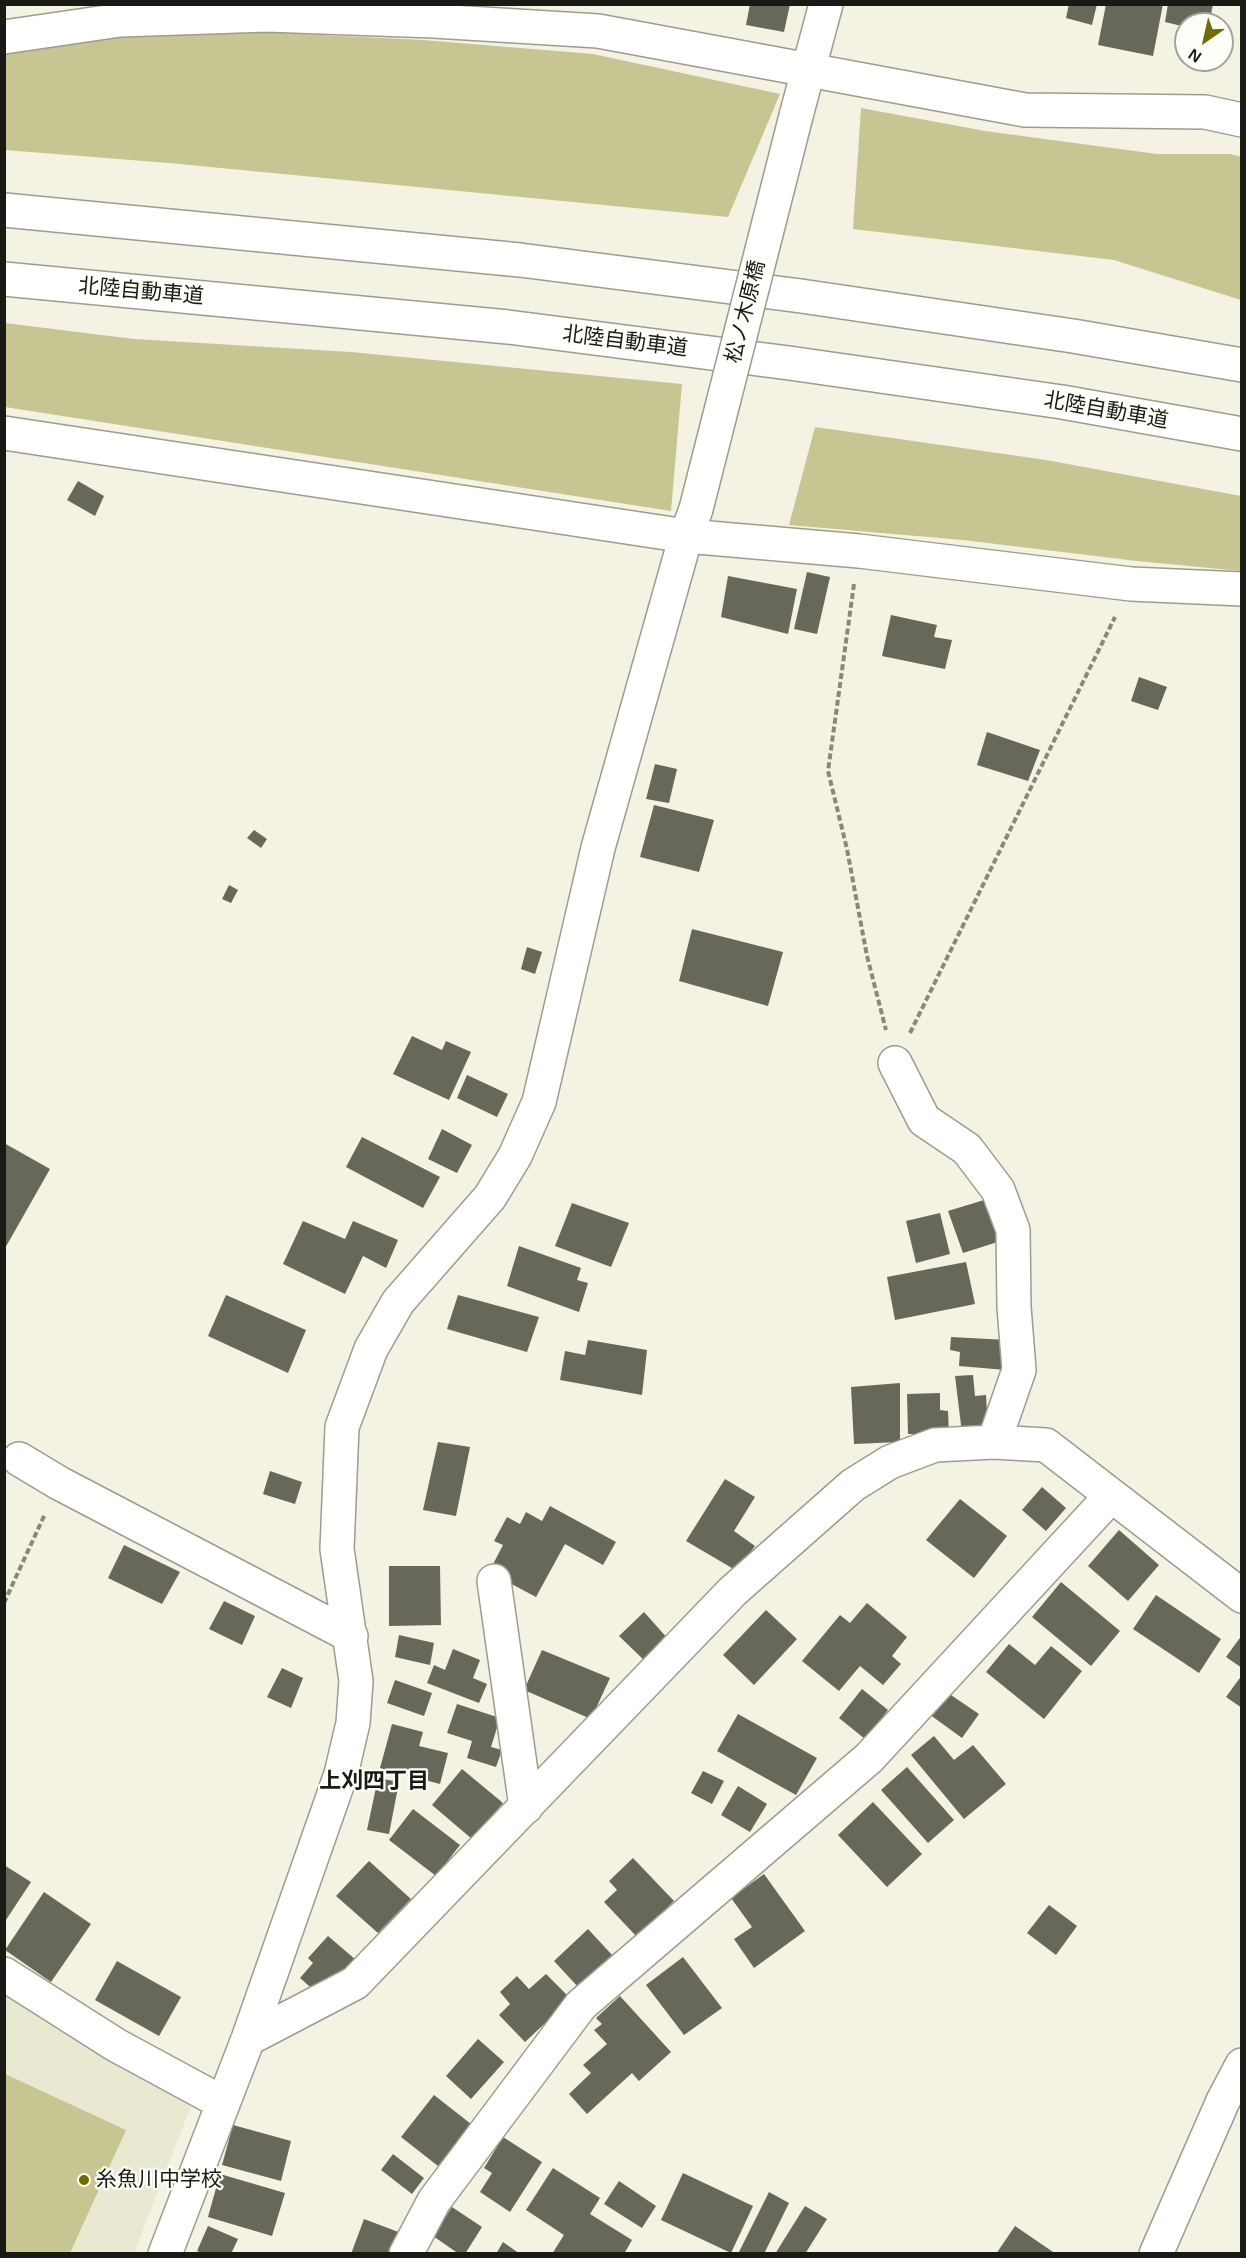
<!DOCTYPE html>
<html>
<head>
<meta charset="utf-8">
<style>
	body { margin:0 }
	#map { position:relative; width:1246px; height:2258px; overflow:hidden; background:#f3f2e3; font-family:Arial,sans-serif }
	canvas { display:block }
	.frame { position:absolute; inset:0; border:6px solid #1a1a14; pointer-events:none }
	.north { position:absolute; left:1174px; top:12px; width:60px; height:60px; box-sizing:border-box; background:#fffff9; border:2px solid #a3a39d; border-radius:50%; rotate:214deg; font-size:16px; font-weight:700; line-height:24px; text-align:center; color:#1a1a14 }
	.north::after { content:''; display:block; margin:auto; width:21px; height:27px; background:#716b06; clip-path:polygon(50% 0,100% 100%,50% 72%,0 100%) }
</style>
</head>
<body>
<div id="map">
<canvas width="1246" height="2258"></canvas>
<div class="frame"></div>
<div class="north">N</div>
</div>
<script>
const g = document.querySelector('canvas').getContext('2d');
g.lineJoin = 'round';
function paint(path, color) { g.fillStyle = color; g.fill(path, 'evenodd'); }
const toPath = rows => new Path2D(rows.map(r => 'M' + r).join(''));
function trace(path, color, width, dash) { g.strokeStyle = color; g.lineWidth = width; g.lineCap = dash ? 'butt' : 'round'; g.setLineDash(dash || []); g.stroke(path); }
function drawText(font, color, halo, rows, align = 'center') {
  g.font = font + ' Arial,"Noto Sans JP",sans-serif'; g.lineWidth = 4.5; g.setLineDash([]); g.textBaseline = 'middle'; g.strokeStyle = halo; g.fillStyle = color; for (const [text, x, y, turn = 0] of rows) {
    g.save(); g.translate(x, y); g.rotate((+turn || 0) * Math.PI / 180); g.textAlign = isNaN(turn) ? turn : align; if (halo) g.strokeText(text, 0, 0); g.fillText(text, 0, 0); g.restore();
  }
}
const built = toPath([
	[4,1985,191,2106,134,2253,5,2253]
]);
const green = toPath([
	[261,32,423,40,593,54,780,94,728,217,169,163,5,150,4,53,116,37],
	[861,108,985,131,1157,154,1230,154,1241,157,1241,300,1114,260,853,229],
	[5,323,134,339,351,352,682,384,671,511,5,407],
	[815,427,1046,460,1241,496,1241,571,1137,561,963,540,789,525],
	[5,2074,126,2130,70,2253,5,2253]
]);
const building = toPath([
	[750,4,790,4,784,32,746,25],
	[1069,4,1097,4,1092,25,1066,18],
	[1106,4,1163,4,1153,56,1098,45],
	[1168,4,1213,4,1209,24,1186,24,1186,27,1165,22],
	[78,481,104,496,95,516,67,500],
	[807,572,830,577,817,634,794,629],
	[728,576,797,589,788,634,721,617],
	[891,615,937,625,934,637,952,640,945,669,882,656],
	[1139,677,1167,687,1158,710,1131,701],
	[987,732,1040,750,1028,781,977,765],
	[655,764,677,769,669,803,646,799],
	[654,805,714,820,699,872,640,857],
	[254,830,267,839,261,848,247,838],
	[229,885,238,890,231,903,222,899],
	[692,929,783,952,768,1006,679,981],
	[527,947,542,952,535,974,521,969],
	[412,1036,442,1050,446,1041,471,1052,449,1100,393,1074],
	[467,1075,508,1094,497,1117,457,1098],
	[442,1129,472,1145,457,1173,428,1159],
	[362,1137,440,1177,423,1208,346,1167],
	[4,1143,50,1169,4,1250],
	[994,1197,1007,1239,963,1253,948,1211],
	[572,1203,629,1223,611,1267,555,1246],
	[940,1213,950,1254,916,1263,906,1221],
	[303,1221,345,1239,353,1221,398,1240,386,1268,363,1256,345,1294,283,1264],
	[519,1246,581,1268,577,1280,588,1283,579,1312,507,1286],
	[966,1262,975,1304,895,1320,887,1277],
	[226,1295,306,1330,288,1373,208,1336],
	[458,1295,539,1317,527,1352,447,1329],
	[951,1337,1007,1340,1006,1370,959,1366,960,1352,950,1350],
	[588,1340,647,1350,642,1395,560,1380,565,1351,585,1355],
	[973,1375,975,1396,986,1395,988,1430,962,1433,955,1376],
	[900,1383,900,1442,854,1444,851,1387],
	[940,1393,940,1410,948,1411,949,1434,908,1434,907,1394],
	[438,1442,470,1447,456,1516,423,1510],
	[270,1471,302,1482,295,1504,263,1494],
	[725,1479,755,1497,734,1531,755,1546,737,1571,686,1541],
	[1042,1487,1066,1508,1046,1531,1022,1510],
	[960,1499,1007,1536,974,1578,926,1540],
	[550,1506,616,1542,603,1565,565,1544,536,1597,489,1572,503,1545,494,1541,507,1517,520,1524,526,1512,542,1521],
	[1119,1530,1159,1565,1128,1601,1088,1566],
	[124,1545,180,1572,162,1604,108,1578],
	[389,1566,440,1566,441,1625,389,1626],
	[1061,1582,1120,1631,1091,1666,1032,1617],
	[1156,1595,1221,1639,1199,1673,1133,1629],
	[224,1601,255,1616,242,1645,209,1629],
	[867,1603,907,1637,892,1656,901,1664,883,1685,860,1666,839,1691,802,1661,840,1615,850,1623],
	[766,1610,797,1639,754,1685,723,1655],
	[644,1612,669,1640,646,1662,619,1636],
	[399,1635,434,1643,430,1665,395,1657],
	[1242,1635,1242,1668,1226,1657],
	[1009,1644,1035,1665,1051,1646,1082,1671,1044,1719,986,1672],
	[453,1649,480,1660,473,1678,487,1684,479,1703,427,1683,434,1665,445,1670],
	[542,1650,610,1678,591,1719,524,1690],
	[282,1668,303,1678,291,1708,267,1697],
	[1242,1675,1242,1708,1226,1697],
	[395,1680,432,1693,424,1716,387,1703],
	[862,1689,888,1710,865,1739,839,1718],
	[945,1691,979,1714,962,1738,929,1714],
	[457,1704,500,1718,491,1747,502,1750,496,1767,467,1758,472,1741,447,1733],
	[738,1714,817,1758,796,1795,717,1751],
	[392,1724,423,1732,419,1746,448,1753,440,1784,380,1768],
	[934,1736,954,1760,973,1745,1006,1784,964,1819,911,1755],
	[907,1767,954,1820,928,1843,881,1790],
	[462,1769,503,1803,472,1839,432,1805],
	[703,1771,724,1781,712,1804,691,1793],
	[378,1778,399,1782,389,1834,367,1830],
	[738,1786,767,1804,750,1832,721,1815],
	[873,1802,922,1854,887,1887,838,1835],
	[413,1809,460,1845,436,1876,389,1840],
	[633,1858,674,1901,637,1937,604,1902,617,1890,609,1881],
	[369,1861,411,1899,378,1933,336,1896],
	[4,1865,31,1882,4,1923],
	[764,1874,805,1931,754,1968,734,1939,752,1927,731,1898],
	[44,1892,91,1924,51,1982,5,1950],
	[1049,1905,1077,1926,1056,1955,1027,1933],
	[588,1929,613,1956,579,1988,554,1961],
	[328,1936,356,1960,338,1982,331,1976,317,1993,300,1978,313,1963,308,1958],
	[683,1957,722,2008,684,2035,646,1985],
	[117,1961,181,1997,159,2036,95,2000],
	[546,1974,571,1999,525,2042,499,2015,510,2004,500,1992,517,1976,529,1989],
	[620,1996,671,2052,639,2081,632,2073,587,2114,569,2094,591,2073,583,2065,607,2044,594,2030,602,2024,596,2018],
	[478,2039,504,2062,471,2099,446,2076],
	[434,2095,471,2124,438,2166,401,2137],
	[233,2125,291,2141,281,2181,222,2165],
	[503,2137,542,2162,510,2212,480,2192,492,2173,484,2168],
	[393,2154,424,2178,412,2194,381,2170],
	[553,2168,600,2198,590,2214,632,2240,624,2254,552,2254,564,2235,526,2210],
	[683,2173,753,2206,731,2253,661,2220],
	[220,2174,285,2193,272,2236,208,2217],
	[619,2181,656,2206,642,2228,604,2204],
	[769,2192,789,2203,764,2254,738,2254],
	[805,2206,827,2219,805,2254,775,2254],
	[452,2207,482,2227,465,2254,459,2254,433,2236],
	[364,2219,401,2233,393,2254,351,2254],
	[208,2226,238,2239,231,2254,204,2254,197,2251],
	[1015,2226,1056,2254,996,2254],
	[503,2242,520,2254,496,2254]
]);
const path = toPath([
	[854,584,828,771,847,849,867,956,886,1030],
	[910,1033,1115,617],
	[4,1603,45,1514]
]);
const minor = toPath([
	[4,37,120,20,267,15,434,21,598,31,1025,110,1205,112,1242,120],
	[796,116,826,4],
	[4,433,686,536,859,551,1131,584,1242,589],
	[895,1063,924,1120,967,1149,998,1190,1013,1230,1014,1307,1019,1370,994,1442],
	[19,1459,59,1483,351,1636],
	[494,1581,526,1807],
	[4,1974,116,2045,223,2103],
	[248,2039,355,1983,733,1591,853,1485,890,1462,935,1445,994,1442,1046,1445,1242,1596],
	[165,2254,248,2039,341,1774,353,1723,356,1681,337,1549,342,1427,371,1349,398,1302,490,1197,515,1156,539,1102,598,848,686,536,696,509],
	[406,2254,434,2201,581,2005,869,1758,1111,1496],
	[1156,2254,1223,2101,1242,2065]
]);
const highway = toPath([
	[4,210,520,260,801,296,1073,336,1242,365],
	[4,279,508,327,789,363,1062,402,1242,434]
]);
const minorBridge = toPath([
	[696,509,796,116]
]);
const markers = [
	[84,2180,6,"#716b06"]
];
const streetNames = [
	["北陸自動車道",141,292,5],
	["松ノ木原橋",746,312,-76],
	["北陸自動車道",625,342,7],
	["北陸自動車道",1106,411,10]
];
const poiNames = [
	["糸魚川中学校",96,2180]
];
const neighbourhoodNames = [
	["上刈四丁目",374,1782]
];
paint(built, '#e9e8d1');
paint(green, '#c7c592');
paint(building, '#67675a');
trace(minor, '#9d9c8e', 36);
trace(highway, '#9d9c8e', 36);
trace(path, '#88887d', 4, [6, 3]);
trace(minor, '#fff', 33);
trace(highway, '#fff', 33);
trace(minorBridge, '#9d9c8e', 36, []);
trace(minorBridge, '#fff', 33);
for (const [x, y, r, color] of markers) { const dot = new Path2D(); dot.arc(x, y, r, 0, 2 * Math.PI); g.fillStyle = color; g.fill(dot); trace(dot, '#fffff9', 2); }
drawText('21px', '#1a1a14', '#fffff9', streetNames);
drawText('21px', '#1a1a14', '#fffff9', poiNames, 'left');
drawText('bold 22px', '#1a1a14', '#fffff9', neighbourhoodNames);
</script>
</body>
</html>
